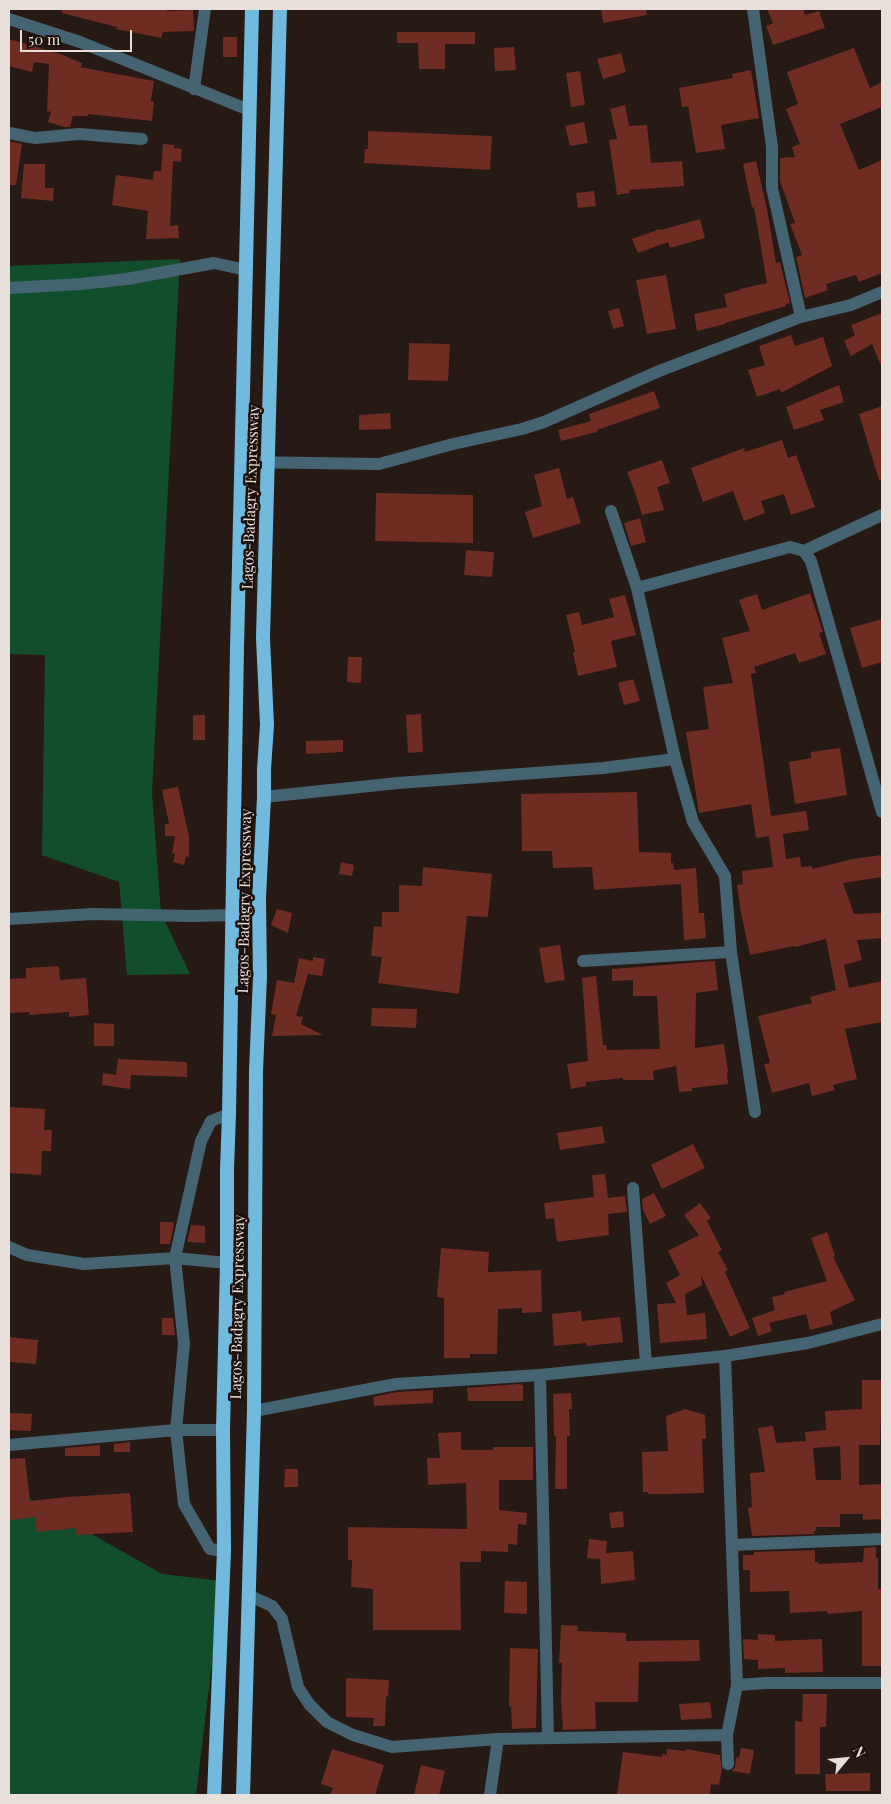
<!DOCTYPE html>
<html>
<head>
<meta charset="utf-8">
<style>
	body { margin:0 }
	#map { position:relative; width:891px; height:1804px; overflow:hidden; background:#271913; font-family:"Playfair Display",serif }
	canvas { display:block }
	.frame { position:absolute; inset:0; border:10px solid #e8deda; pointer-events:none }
	.north { position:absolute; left:821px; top:1734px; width:50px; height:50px; -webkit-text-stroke:4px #1d100a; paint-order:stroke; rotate:62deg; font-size:14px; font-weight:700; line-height:20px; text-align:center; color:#e8deda }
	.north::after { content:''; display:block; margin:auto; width:18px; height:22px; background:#e8deda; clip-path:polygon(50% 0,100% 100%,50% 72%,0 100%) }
	.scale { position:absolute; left:20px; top:30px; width:112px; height:22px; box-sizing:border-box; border:2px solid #e8deda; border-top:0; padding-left:6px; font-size:15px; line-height:18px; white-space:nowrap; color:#e8deda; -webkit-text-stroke:4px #1d100a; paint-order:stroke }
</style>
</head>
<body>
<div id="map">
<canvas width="891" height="1804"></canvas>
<div class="frame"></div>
<div class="north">N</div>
<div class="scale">50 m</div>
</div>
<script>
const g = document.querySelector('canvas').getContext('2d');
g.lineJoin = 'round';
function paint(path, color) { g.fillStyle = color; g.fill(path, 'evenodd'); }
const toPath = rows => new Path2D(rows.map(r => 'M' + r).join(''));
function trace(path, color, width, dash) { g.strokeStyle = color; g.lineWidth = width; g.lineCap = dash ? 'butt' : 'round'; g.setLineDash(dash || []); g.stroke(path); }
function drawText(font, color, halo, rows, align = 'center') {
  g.font = font + ' "Playfair Display",serif'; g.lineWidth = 5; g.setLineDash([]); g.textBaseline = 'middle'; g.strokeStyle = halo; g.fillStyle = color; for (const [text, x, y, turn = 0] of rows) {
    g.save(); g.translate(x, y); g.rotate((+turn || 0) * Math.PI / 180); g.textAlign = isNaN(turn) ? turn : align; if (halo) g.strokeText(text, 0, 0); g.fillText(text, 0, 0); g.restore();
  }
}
const green = toPath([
	[180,259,152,793,161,913,190,974,127,975,119,882,42,855,45,655,9,654,9,266],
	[9,1487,162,1574,222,1581,196,1795,9,1795]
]);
const building = toPath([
	[62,9,167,9,167,11,193,10,194,31,163,32,161,38,116,29,117,27,62,13],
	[601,9,646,9,647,15,603,23],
	[767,9,803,9,805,15,819,11,825,28,773,45,766,26,773,23],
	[397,32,475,32,475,44,445,44,445,69,419,69,418,43,397,43],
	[223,37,237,37,237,57,223,57],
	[9,39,60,54,82,63,81,67,74,66,154,81,151,101,154,101,152,121,88,114,88,116,73,116,70,127,64,127,48,122,51,112,47,111,49,64,34,62,32,72,9,66],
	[514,47,516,70,495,71,494,48],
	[854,48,870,88,882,82,882,107,840,124,859,170,882,160,882,273,859,282,856,275,826,284,828,290,805,298,796,257,802,255,790,224,795,223,780,181,780,158,795,157,792,147,800,144,786,109,798,104,787,72],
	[621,53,626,72,603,79,597,59],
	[751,70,759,118,721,125,725,149,696,153,688,106,682,107,679,88,733,78,732,74],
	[580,71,585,105,571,107,566,73],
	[625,105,629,126,647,125,651,163,682,161,684,186,629,190,630,193,617,195,609,140,617,139,610,109],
	[584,122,588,143,570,146,565,126],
	[368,131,492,136,490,170,364,163,365,149,368,149],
	[9,141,22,144,16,185,9,185],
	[163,144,174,145,174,148,182,149,181,162,173,161,170,226,178,225,179,238,146,239,148,211,112,205,116,175,153,180,154,171,161,171],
	[756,161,767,209,776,263,780,262,790,303,786,304,786,306,725,323,725,324,697,331,694,314,727,307,724,294,740,290,740,289,767,283,754,207,752,208,743,164],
	[24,164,45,164,45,188,54,188,53,201,21,198],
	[594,191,596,206,578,208,576,193],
	[700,219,705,238,670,248,668,242,638,253,632,239,660,229,661,230],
	[666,275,676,329,647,334,636,280],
	[619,308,624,326,613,329,608,311],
	[882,313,882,368,872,344,851,356,844,341,855,335,851,325],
	[791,335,795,346,823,337,832,366,781,393,780,389,757,397,748,370,765,365,759,346],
	[409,343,450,344,448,381,408,380],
	[839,385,844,402,820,410,824,420,794,430,786,407],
	[654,391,660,408,597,430,597,432,561,441,558,430,591,421,589,414],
	[882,406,882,479,879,480,859,414],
	[390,413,391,429,359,430,359,415],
	[782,440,788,458,796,455,815,507,791,515,784,494,761,501,765,513,744,521,733,491,703,502,691,468,744,448,745,452],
	[662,460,670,483,657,487,664,510,642,515,636,495,627,472],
	[559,468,567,499,573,497,581,523,533,538,525,512,542,506,534,475],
	[376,493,473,495,473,543,375,541],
	[640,518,646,542,631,546,624,523],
	[466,550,494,552,492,577,464,575],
	[810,593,823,632,819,633,826,654,799,663,795,653,754,667,756,673,751,674,771,816,806,811,809,830,783,834,786,859,800,857,801,867,812,866,812,869,853,859,881,855,882,866,882,877,843,883,854,914,882,913,882,938,857,940,862,960,844,965,849,988,882,981,882,1022,845,1029,857,1079,833,1085,835,1090,812,1096,809,1083,772,1093,764,1064,770,1063,758,1016,812,1003,810,997,836,990,826,939,795,947,794,946,750,955,741,913,737,885,743,884,742,871,773,867,769,836,756,838,751,804,699,813,686,732,709,729,703,687,733,683,722,638,750,631,739,600,757,594,762,610],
	[625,595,636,635,611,641,617,667,578,676,573,653,575,652,566,615,579,612,582,625,614,617,609,599],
	[882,619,882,662,862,668,850,628],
	[348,657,362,657,361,683,347,682],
	[633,679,640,701,624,705,618,683],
	[421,714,423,752,408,753,406,715],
	[193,715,205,715,205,740,193,740],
	[343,740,343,752,306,754,306,741],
	[840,748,847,795,795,804,789,762,811,758,811,752],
	[178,787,189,836,189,857,186,856,184,865,173,862,175,854,172,853,175,836,165,836,165,824,169,824,162,790],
	[637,792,639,852,671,853,671,863,673,863,674,870,696,868,699,913,704,913,706,938,684,940,681,884,594,890,592,867,553,868,552,851,522,851,521,794],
	[341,862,354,865,352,876,339,874],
	[423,867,492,874,488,917,467,916,459,994,378,983,382,957,371,956,374,926,382,927,382,912,399,912,399,885,422,886],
	[277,909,292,913,288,933,271,925],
	[560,945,565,980,545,983,539,948],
	[313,957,325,959,322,976,308,974,296,1016,303,1017,301,1024,323,1035,272,1036,276,1015,271,1014,277,980,294,983,299,958,313,961],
	[715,961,718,990,696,993,695,1048,724,1044,728,1072,727,1073,728,1084,692,1088,692,1091,679,1092,676,1066,653,1071,654,1080,623,1080,623,1078,586,1082,586,1086,571,1089,567,1064,588,1061,582,978,596,976,603,1045,606,1045,607,1050,660,1049,657,996,633,996,633,980,612,981,612,969],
	[59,966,60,980,86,978,89,1015,69,1017,69,1012,29,1015,29,1012,10,1013,9,979,26,978,26,968],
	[372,1008,417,1009,416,1028,371,1026],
	[94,1023,114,1024,114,1046,94,1046],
	[118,1059,187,1062,187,1077,131,1075,130,1089,102,1085,103,1073,116,1075],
	[9,1107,45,1109,44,1130,52,1130,51,1151,42,1151,41,1175,9,1173],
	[602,1126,605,1143,560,1150,557,1133],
	[693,1144,705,1168,662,1189,651,1165],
	[605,1174,608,1198,625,1196,627,1212,608,1214,609,1235,557,1242,554,1218,546,1219,544,1203,594,1197,592,1175],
	[654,1193,666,1216,650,1224,643,1210,642,1199],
	[700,1203,711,1218,707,1221,722,1250,718,1252,728,1270,725,1272,750,1328,730,1337,701,1275,702,1285,685,1294,687,1315,705,1313,707,1339,660,1343,657,1304,676,1303,666,1283,680,1275,668,1251,699,1235,684,1215],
	[160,1222,173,1222,174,1224,170,1244,160,1244],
	[191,1225,205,1226,205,1243,187,1242],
	[827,1232,835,1256,833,1257,855,1300,830,1312,833,1324,810,1330,806,1314,769,1323,772,1331,758,1336,752,1318,775,1310,772,1297,785,1294,784,1292,827,1281,811,1238],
	[441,1248,489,1252,488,1272,541,1270,542,1312,522,1313,522,1308,498,1309,497,1354,470,1354,470,1358,444,1358,444,1298,437,1297],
	[581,1311,582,1321,620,1317,623,1342,587,1346,586,1343,554,1346,552,1314],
	[162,1318,173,1318,175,1335,162,1335],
	[9,1337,38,1340,36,1364,9,1362],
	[862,1380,882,1380,880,1445,859,1445,859,1485,882,1484,882,1519,863,1520,863,1514,840,1514,840,1527,816,1527,816,1531,814,1531,814,1534,752,1536,748,1508,752,1507,750,1473,765,1472,758,1428,773,1426,776,1443,806,1441,805,1432,826,1430,825,1411,862,1409],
	[840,1446,841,1480,816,1480,813,1448],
	[519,1384,523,1385,523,1401,468,1401,467,1388],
	[433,1390,433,1403,374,1406,373,1397,397,1392],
	[571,1393,572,1409,569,1409,570,1436,567,1436,567,1489,555,1489,556,1436,554,1436,553,1394],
	[685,1409,705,1415,706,1439,702,1439,704,1493,672,1494,648,1494,648,1492,643,1492,642,1452,668,1451,666,1416],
	[9,1413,32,1414,31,1431,9,1430],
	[461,1432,461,1450,493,1450,493,1447,533,1447,533,1480,499,1480,499,1510,527,1513,526,1525,518,1524,517,1545,508,1544,508,1552,481,1551,481,1562,460,1562,461,1630,373,1630,373,1589,351,1587,352,1560,348,1560,348,1527,467,1529,466,1483,428,1485,427,1458,440,1458,438,1433],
	[130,1442,130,1452,114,1452,114,1444],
	[100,1445,100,1456,65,1456,65,1448],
	[25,1458,30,1501,67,1497,130,1493,133,1532,76,1535,76,1528,37,1532,35,1517,10,1520,9,1459],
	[285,1469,298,1469,298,1487,284,1487],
	[623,1511,624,1527,611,1528,609,1513],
	[589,1539,607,1541,606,1553,633,1551,635,1580,601,1584,600,1559,587,1558],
	[876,1547,876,1558,878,1558,878,1589,882,1589,882,1666,862,1666,862,1611,828,1614,827,1611,790,1613,789,1591,750,1592,750,1570,743,1570,743,1555,754,1555,754,1552,815,1550,815,1562,818,1562,819,1564,863,1562,864,1548],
	[505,1581,527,1582,527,1614,504,1613],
	[561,1625,578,1626,577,1631,626,1633,626,1641,699,1640,700,1661,639,1662,638,1702,595,1702,596,1729,563,1730,561,1701,562,1663,559,1663],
	[758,1634,775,1635,775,1641,822,1639,823,1672,785,1673,785,1668,758,1669,758,1660,744,1659,743,1639,758,1640],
	[510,1648,538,1649,536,1728,512,1729,511,1706,509,1706],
	[346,1678,389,1680,388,1697,386,1696,385,1726,373,1726,374,1718,346,1717],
	[803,1694,827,1694,826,1727,820,1727,820,1774,795,1774,795,1721,802,1722],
	[710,1702,712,1718,681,1720,679,1704],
	[741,1748,754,1750,750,1774,732,1771,735,1767,736,1757,739,1758],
	[332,1749,384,1765,375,1795,330,1795,333,1788,321,1784],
	[667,1749,686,1751,686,1749,720,1755,722,1769,719,1785,711,1784,710,1795,617,1795,623,1752,662,1757,662,1754,667,1755],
	[421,1765,445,1771,439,1795,414,1795],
	[870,1773,870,1791,826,1791,825,1774]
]);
const minor = toPath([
	[753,9,772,147,772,188,801,317],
	[9,19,80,42,249,110],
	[194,89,205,9],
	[9,133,35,138,79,134,142,139],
	[9,288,81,284,127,279,214,263,246,270],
	[241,462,379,464,453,444,522,429,544,422,659,371,801,317,851,305,882,292],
	[611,511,637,588,675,759,693,822,725,876,731,952,755,1112],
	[804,551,882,515],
	[637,588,790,547,804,551,811,561,882,812],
	[264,797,398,783,603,768,675,759],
	[9,919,93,914,192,916,234,915],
	[583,961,731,952],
	[633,1188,646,1364],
	[9,1247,27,1255,84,1264,175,1258,227,1263],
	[725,1356,737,1685,727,1735,728,1764],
	[540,1375,548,1738],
	[254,1411,396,1384,540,1375,725,1356,808,1343,882,1324],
	[9,1445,176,1430,223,1430],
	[732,1545,882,1539],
	[224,1551,210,1549,184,1504,176,1430,184,1344,175,1258,201,1141,211,1121,229,1114],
	[248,1595,272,1606,282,1619,298,1687,309,1704,327,1722,353,1735,392,1747,498,1739,727,1735],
	[737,1685,766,1683,882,1683],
	[490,1795,498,1739]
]);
const trunk = toPath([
	[214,1795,224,1551,223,1430,227,1263,227,1169,229,1114,237,648,252,9],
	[243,1795,254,1411,256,1071,260,977,259,898,264,797,264,769,267,725,263,638,280,9]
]);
const streetNames = [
	["Lagos-Badagry Expressway",251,497,-88],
	["Lagos-Badagry Expressway",245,901,-89],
	["Lagos-Badagry Expressway",238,1307,-89]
];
paint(green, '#134e2c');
paint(building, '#6e2c22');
trace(minor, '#456473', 12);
trace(trunk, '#71bade', 14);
drawText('15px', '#e8deda', '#1d100a', streetNames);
</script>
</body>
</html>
